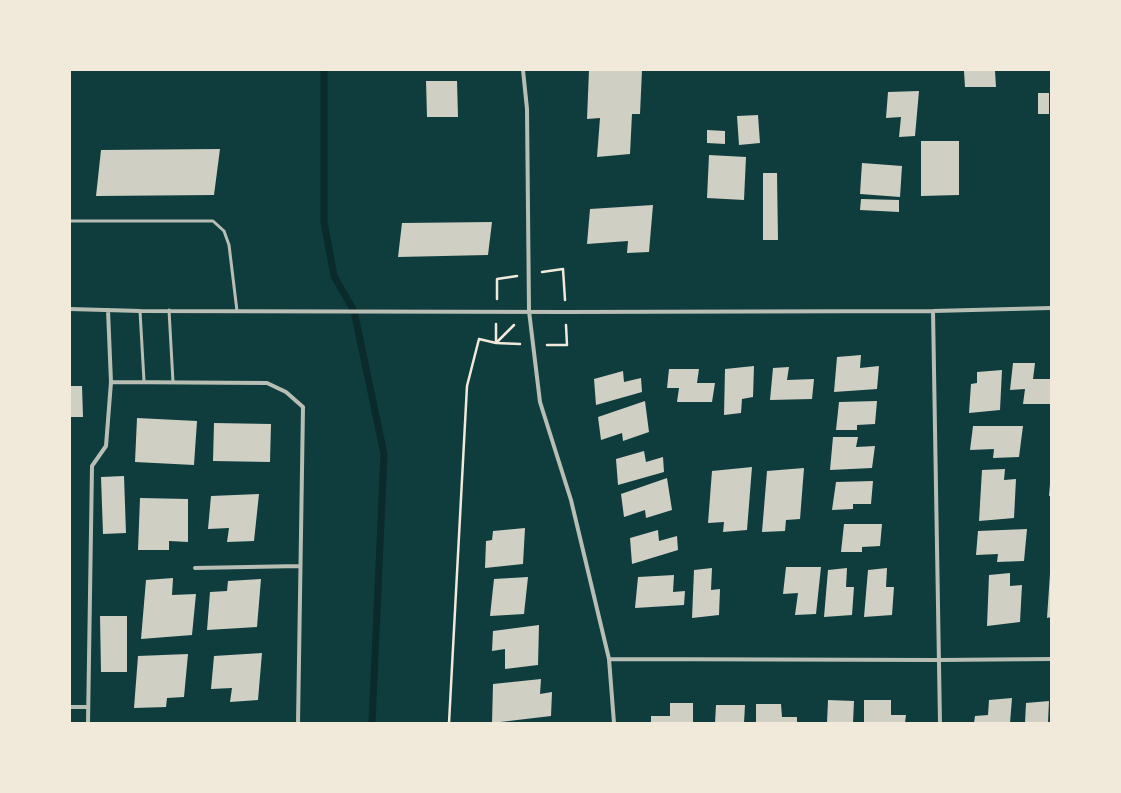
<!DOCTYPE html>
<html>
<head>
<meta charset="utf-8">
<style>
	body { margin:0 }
	#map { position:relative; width:1121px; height:793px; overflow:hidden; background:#0f3d3e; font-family:"Fira Sans",sans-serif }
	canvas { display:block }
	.frame { position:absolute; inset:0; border:71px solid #f1e9da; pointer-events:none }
</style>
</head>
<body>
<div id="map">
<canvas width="1121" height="793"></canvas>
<div class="frame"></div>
</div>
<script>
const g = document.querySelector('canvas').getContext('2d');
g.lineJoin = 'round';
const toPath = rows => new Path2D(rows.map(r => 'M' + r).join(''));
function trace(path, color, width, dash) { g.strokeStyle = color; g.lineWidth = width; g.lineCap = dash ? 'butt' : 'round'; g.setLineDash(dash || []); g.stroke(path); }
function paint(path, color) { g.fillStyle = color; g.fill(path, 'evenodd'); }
const stream = toPath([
	[324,70,324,222,334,276,354,311,384,454,372,723]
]);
const building = toPath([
	[589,70,642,70,640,114,632,114,630,154,597,157,600,118,587,119],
	[964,71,995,71,996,87,965,87],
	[426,81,457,81,458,117,427,117],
	[919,91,915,136,899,137,901,117,886,118,888,92],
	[1038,93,1049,93,1049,114,1038,114],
	[758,115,760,143,739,145,737,116],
	[707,130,725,131,725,144,707,143],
	[921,141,959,141,959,195,921,196],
	[220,149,214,195,96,196,101,150],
	[709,155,746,157,744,200,707,198],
	[862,163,902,166,900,197,860,194],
	[763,173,777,173,778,240,763,240],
	[861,199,899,200,899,212,860,210],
	[653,205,649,252,627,253,628,241,587,244,590,209],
	[492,222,488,255,398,257,402,223],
	[861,355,860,368,879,366,877,389,834,392,837,357],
	[1013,363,1035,363,1033,379,1051,379,1051,404,1023,404,1025,389,1010,390],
	[754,366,753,397,742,399,741,413,724,415,725,369],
	[789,367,787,380,814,379,812,399,770,400,773,368],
	[669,369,699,369,697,383,715,383,712,402,677,402,679,388,667,388],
	[1002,370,1000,410,969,413,971,384,977,383,977,372],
	[623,371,624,382,641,378,642,392,596,405,594,379],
	[70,386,82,386,83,417,70,417],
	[645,401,649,432,623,441,622,433,601,440,598,417],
	[877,401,875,424,857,425,857,430,836,430,839,402],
	[137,418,197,421,194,465,135,462],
	[214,423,271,424,270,462,213,461],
	[973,426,1023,426,1019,457,993,458,994,449,970,450],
	[833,437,858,437,856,447,875,446,872,468,830,470],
	[644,451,646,462,663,457,664,472,618,485,616,459],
	[752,467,747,530,723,532,724,522,708,523,712,471],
	[804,468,800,519,786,520,785,531,762,532,767,471],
	[1005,469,1004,480,1016,479,1014,518,979,521,982,470],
	[124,476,126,533,103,534,101,477],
	[667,478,672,510,646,518,645,510,624,517,621,494],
	[873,481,871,504,853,504,853,509,832,510,836,482],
	[1050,484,1051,484,1051,496,1049,496],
	[259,494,254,541,227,542,229,528,208,529,211,496],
	[140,498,188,499,188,542,169,541,169,550,138,550],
	[844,524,882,524,880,546,862,547,862,552,841,552],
	[525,528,523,564,485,568,486,541,492,540,493,531],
	[1027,529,1024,561,997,562,998,554,976,555,978,531],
	[658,530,659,541,677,536,678,550,632,564,630,538],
	[786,567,821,567,816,614,795,615,798,593,783,594],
	[712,568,711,590,720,589,719,615,692,618,694,570],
	[847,568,846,587,854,587,852,615,824,617,828,570],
	[887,568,886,587,894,587,892,615,864,617,868,570],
	[1010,573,1010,586,1022,585,1020,622,987,626,989,575],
	[1050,574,1051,574,1051,617,1047,618],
	[674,575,673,592,685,591,684,605,635,608,638,577],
	[528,577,524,614,490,616,494,579],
	[173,578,172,595,196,594,192,635,141,639,146,580],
	[261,579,257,627,207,630,210,592,227,591,228,581],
	[100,616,127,616,127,672,101,672],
	[539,625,538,665,505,669,505,649,492,651,493,631],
	[262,653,258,700,230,702,232,688,211,689,214,656],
	[188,654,184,697,167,698,166,707,134,708,138,656],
	[541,679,540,694,552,692,551,716,492,723,493,684],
	[1012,698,1010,723,974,723,975,716,988,715,989,700],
	[828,700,854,701,853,723,827,723],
	[864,700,891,700,891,715,906,715,905,723,864,723],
	[1049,701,1048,723,1025,723,1026,703],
	[670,703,693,703,693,723,651,723,651,716,670,716],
	[756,704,781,704,782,717,797,717,797,723,756,723],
	[716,705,745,705,744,723,715,723]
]);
const path = toPath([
	[542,272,563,269,565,300],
	[497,299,497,279,517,276],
	[496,343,496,324],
	[496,343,514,325],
	[547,345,567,345,566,325],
	[449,723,467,386,479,339,496,343,520,344]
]);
const service = toPath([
	[70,221,213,221,224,231,229,245,237,311],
	[169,310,173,382],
	[140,311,144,381]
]);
const minor = toPath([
	[523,70,527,109,529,311,540,402,571,500,609,659,614,723],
	[70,309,140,311,565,312,933,311,1051,308],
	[933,311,940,723],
	[111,382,267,383,286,392,303,407,298,723],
	[195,568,300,566],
	[609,659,938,660,1051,659],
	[70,707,88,707],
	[88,723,92,466,106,446,111,382,108,310]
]);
trace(stream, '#0a2a2b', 7);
paint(building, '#cfcfc3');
trace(path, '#f1e9da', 2.5);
trace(service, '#b8beb3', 3);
trace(minor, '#b8beb3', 4);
</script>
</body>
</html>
